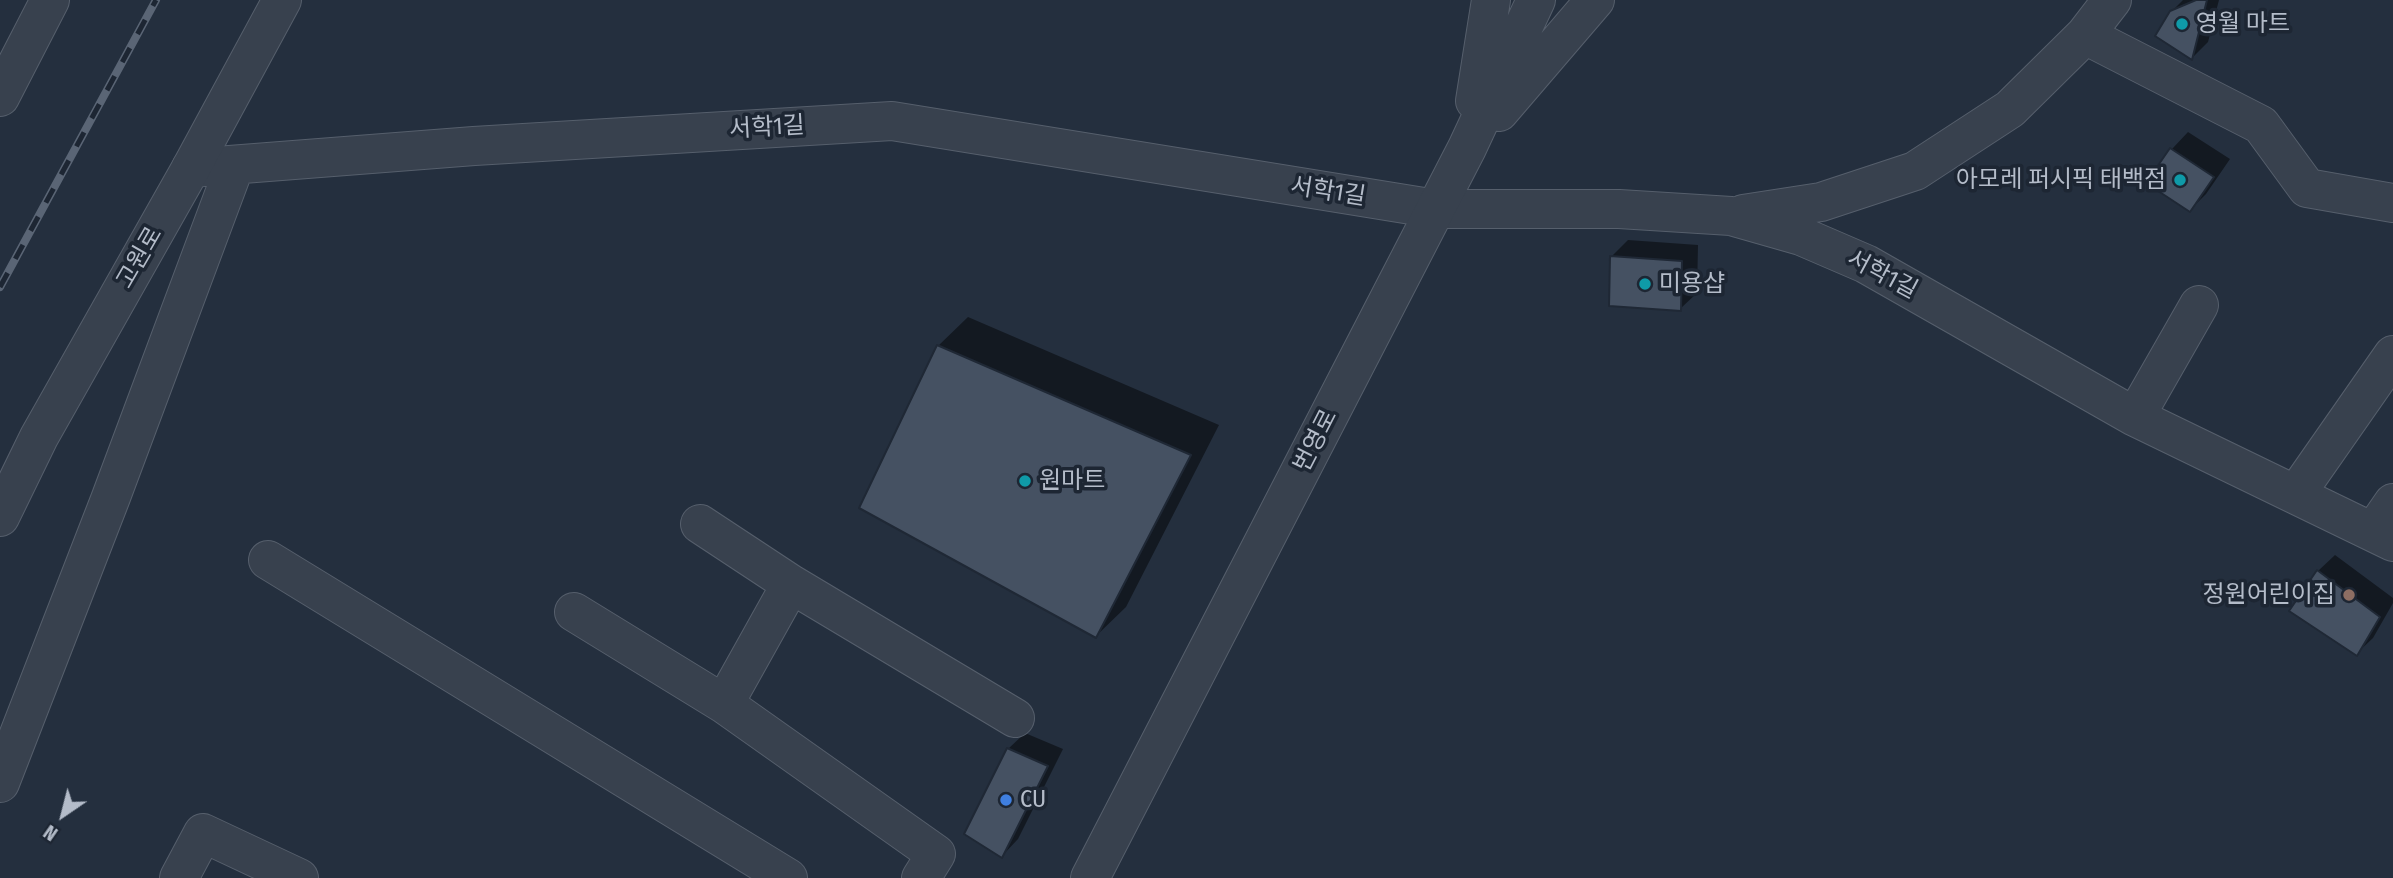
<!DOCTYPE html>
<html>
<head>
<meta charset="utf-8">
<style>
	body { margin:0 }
	#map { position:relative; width:2393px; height:878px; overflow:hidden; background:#242f3e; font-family:"Fira Sans Condensed",sans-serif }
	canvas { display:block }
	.north { position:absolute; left:28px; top:780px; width:70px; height:70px; -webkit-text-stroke:5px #1d2633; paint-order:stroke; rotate:215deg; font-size:19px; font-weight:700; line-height:28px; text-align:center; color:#b4bcc9 }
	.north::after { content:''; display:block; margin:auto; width:24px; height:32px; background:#b4bcc9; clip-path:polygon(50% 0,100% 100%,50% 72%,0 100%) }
</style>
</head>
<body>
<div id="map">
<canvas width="2393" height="878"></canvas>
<div class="north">N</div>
</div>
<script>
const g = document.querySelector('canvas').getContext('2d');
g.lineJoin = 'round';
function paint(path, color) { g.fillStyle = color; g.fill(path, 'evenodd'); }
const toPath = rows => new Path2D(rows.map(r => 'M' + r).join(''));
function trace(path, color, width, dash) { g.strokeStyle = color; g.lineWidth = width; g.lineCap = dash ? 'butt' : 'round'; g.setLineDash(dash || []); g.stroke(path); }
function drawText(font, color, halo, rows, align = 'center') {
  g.font = font + ' "Fira Sans Condensed","Noto Sans KR",sans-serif'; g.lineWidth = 7; g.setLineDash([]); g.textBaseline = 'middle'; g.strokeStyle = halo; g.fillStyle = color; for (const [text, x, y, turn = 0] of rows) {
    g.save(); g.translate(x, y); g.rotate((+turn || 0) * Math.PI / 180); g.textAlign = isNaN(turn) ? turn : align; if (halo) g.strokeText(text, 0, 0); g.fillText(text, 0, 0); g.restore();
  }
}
const shadow = toPath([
	[2183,0,2219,0,2208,42,2192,58,2171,12],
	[2188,132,2230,159,2206,194,2190,210,2149,182,2172,149],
	[1628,240,1698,245,1697,293,1680,309,1612,256],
	[968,317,1219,425,1126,607,1096,636,938,346],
	[2335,555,2393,598,2393,603,2373,638,2356,654,2318,571],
	[1025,733,1063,749,1018,839,1002,856,1008,749]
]);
const building = toPath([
	[2196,0,2207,0,2192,60,2155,36,2170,11,2196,0],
	[2170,148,2214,177,2190,212,2146,183,2170,148],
	[1610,256,1682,261,1681,311,1609,306,1610,256],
	[937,345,1191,455,1096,638,859,508,937,345],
	[2317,570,2380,617,2357,656,2289,611,2317,570],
	[1007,748,1048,766,1002,858,964,834,1007,748]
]);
const minor = toPath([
	[2085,35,2261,125,2307,188,2393,203],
	[191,168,474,146,892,121,1436,209,1619,209,1731,216,1801,236,1866,264,2135,417,2393,542],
	[1743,214,1821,202,1915,171,2010,109,2085,35,2112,0],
	[2135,417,2199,305],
	[2296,494,2393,355],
	[700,524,791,584],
	[2373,532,2393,503],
	[268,560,788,878],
	[574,612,724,704],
	[0,783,111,497,235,165],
	[179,878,203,833,299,878],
	[921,878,936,854,724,704,791,584,1015,718]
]);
const tertiary = toPath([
	[0,97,50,0],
	[1475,101,1491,0],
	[1499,112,1595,0],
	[0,517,39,437,191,168,282,0],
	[1090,878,1467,148,1536,0]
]);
const rail = toPath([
	[0,287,156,0]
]);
const markers = [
	[2182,24,7,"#0f9aa8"],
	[2180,180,7,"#0f9aa8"],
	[1645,284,7,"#0f9aa8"],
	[1025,481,7,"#0f9aa8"],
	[2349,595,7,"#8d6e63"],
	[1006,800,7,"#3f7fe0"]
];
const poiNames = [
	["영월 마트",2196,24],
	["아모레 퍼시픽 태백점",2166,180,"right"],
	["미용샵",1659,284],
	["원마트",1039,481],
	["정원어린이집",2335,595,"right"],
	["CU",1020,800]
];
const streetNames = [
	["서학1길",767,128,-3],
	["서학1길",1328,192,9],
	["고원로",140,258,-60],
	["서학1길",1882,275,28],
	["번영로",1316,441,-63]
];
paint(shadow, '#0007');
paint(building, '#455162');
trace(building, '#1f2835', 2);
trace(minor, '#565f6c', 40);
trace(tertiary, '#565f6c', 40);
trace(minor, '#38414e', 38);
trace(tertiary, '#38414e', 38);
trace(rail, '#5a6575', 8);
trace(rail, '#1d2633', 5, [16]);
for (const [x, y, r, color] of markers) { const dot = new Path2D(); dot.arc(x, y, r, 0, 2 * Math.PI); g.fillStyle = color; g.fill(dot); trace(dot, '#1d2633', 2.5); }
drawText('24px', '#b4bcc9', '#1d2633', poiNames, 'left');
drawText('24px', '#b4bcc9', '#1d2633', streetNames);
</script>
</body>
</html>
